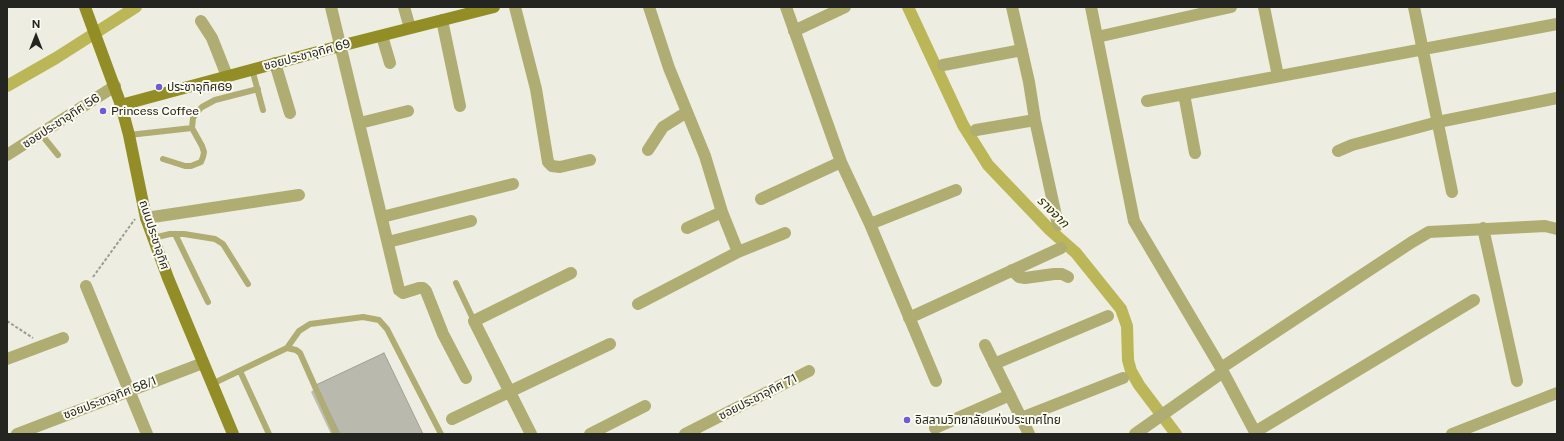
<!DOCTYPE html>
<html>
<head>
<meta charset="utf-8">
<style>
	body { margin:0 }
	#map { position:relative; width:1564px; height:441px; overflow:hidden; background:#edede2; font-family:"Public Sans",sans-serif }
	canvas { display:block }
	.frame { position:absolute; inset:0; border:8px solid #242420; pointer-events:none }
	.north { position:absolute; left:16px; top:16px; width:40px; height:40px; -webkit-text-stroke:3px #fbfbef; paint-order:stroke; rotate:0deg; font-size:11px; font-weight:700; line-height:16px; text-align:center; color:#242420 }
	.north::after { content:''; display:block; margin:auto; width:14px; height:18px; background:#242420; clip-path:polygon(50% 0,100% 100%,50% 72%,0 100%) }
</style>
</head>
<body>
<div id="map">
<canvas width="1564" height="441"></canvas>
<div class="frame"></div>
<div class="north">N</div>
</div>
<script>
const g = document.querySelector('canvas').getContext('2d');
g.lineJoin = 'round';
function paint(path, color) { g.fillStyle = color; g.fill(path, 'evenodd'); }
const toPath = rows => new Path2D(rows.map(r => 'M' + r).join(''));
function trace(path, color, width, dash) { g.strokeStyle = color; g.lineWidth = width; g.lineCap = dash ? 'butt' : 'round'; g.setLineDash(dash || []); g.stroke(path); }
function drawText(font, color, halo, rows, align = 'center') {
  g.font = font + ' "Public Sans","Noto Sans Thai",sans-serif'; g.lineWidth = 4; g.setLineDash([]); g.textBaseline = 'middle'; g.strokeStyle = halo; g.fillStyle = color; for (const [text, x, y, turn = 0] of rows) {
    g.save(); g.translate(x, y); g.rotate((+turn || 0) * Math.PI / 180); g.textAlign = isNaN(turn) ? turn : align; if (halo) g.strokeText(text, 0, 0); g.fillText(text, 0, 0); g.restore();
  }
}
const shadow = toPath([
	[317,386,421,434,331,434,311,392]
]);
const canal = toPath([
	[908,7,963,125,988,165,1050,230,1076,253,1121,309,1127,326,1128,360,1131,371,1139,385,1176,434],
	[7,86,56,58,136,7]
]);
const building = toPath([
	[384,353,423,434,340,434,316,385,384,353]
]);
const path = toPath([
	[93,277,135,219],
	[7,321,33,338]
]);
const lane = toPath([
	[252,69,263,110],
	[41,134,58,155],
	[129,135,192,128,193,118,198,111,202,107,215,100,258,89],
	[163,159,185,166,191,166,201,162,203,157,204,152,202,146,192,128],
	[175,234,208,302],
	[153,238,170,234,184,234,215,239,223,244,248,284],
	[456,283,474,321],
	[287,348,299,331,310,324,363,317,379,320,387,329,441,434],
	[240,371,269,434],
	[212,384,287,348,296,350,300,353,336,434]
]);
const street = toPath([
	[331,7,399,290,403,293,419,288,423,288,426,291,443,334,466,378],
	[404,7,410,28],
	[515,7,536,89,548,162,552,166,560,167,590,160],
	[649,7,669,68,705,156,722,212,738,252],
	[786,7,841,162,870,224,936,381],
	[1012,7,1029,82,1035,120,1058,225],
	[1091,7,1134,221,1221,368,1256,434],
	[1264,7,1278,76],
	[1414,7,1452,192],
	[442,20,460,106],
	[201,21,212,38,227,76],
	[794,31,845,7],
	[382,36,390,63],
	[1097,37,1231,7],
	[275,63,290,113],
	[943,65,1022,50],
	[1184,94,1195,153],
	[1147,101,1557,24],
	[360,123,408,111],
	[976,130,1035,120],
	[648,150,663,127,687,112],
	[1338,151,1352,145,1438,122,1557,98],
	[7,155,115,86],
	[761,199,841,162],
	[382,217,513,184],
	[146,218,299,195],
	[870,224,956,190],
	[687,228,722,212],
	[1483,228,1517,381],
	[388,242,471,221],
	[1012,270,1019,277,1025,278,1054,274,1062,274,1068,277],
	[86,286,147,434],
	[638,304,738,252,785,233],
	[909,318,1061,248],
	[985,345,1029,434],
	[7,359,63,338],
	[994,364,1108,316],
	[1221,368,1412,242,1429,232,1545,226,1557,229],
	[1021,418,1123,378],
	[452,419,610,344],
	[935,428,1010,395],
	[1255,432,1474,300],
	[17,434,203,363],
	[531,434,474,321,571,273],
	[590,434,645,406],
	[685,434,809,371],
	[1135,434,1223,372],
	[1452,434,1557,393]
]);
const secondary = toPath([
	[85,7,121,105,129,135,146,218,168,278,233,434],
	[121,105,340,46,494,7]
]);
const markers = [
	[159,87,4,"#6f5bd5"],
	[103,111,4,"#6f5bd5"],
	[907,420,4,"#6f5bd5"]
];
const streetNames = [
	["ซอยประชาอุทิศ 69",307,55,-15],
	["ซอยประชาอุทิศ 56",61,121,-33],
	["ถนนประชาอุทิศ",154,235,72],
	["ซอยประชาอุทิศ 71",758,397,-27],
	["ซอยประชาอุทิศ 58/1",110,398,-21]
];
const poiNames = [
	["ประชาอุทิศ69",167,87],
	["Princess Coffee",111,111],
	["อิสลามวิทยาลัยแห่งประเทศไทย",915,420]
];
const waterNames = [
	["รางจาก",1053,212,45]
];
paint(shadow, '#0003');
trace(canal, '#bbb656', 12);
paint(building, '#b9b9ae');
trace(building, '#9e9e93', 1);
trace(path, '#9b9b92', 2, [3, 2]);
trace(lane, '#afad71', 6);
trace(street, '#afad71', 12);
trace(secondary, '#928d24', 12);
for (const [x, y, r, color] of markers) { const dot = new Path2D(); dot.arc(x, y, r, 0, 2 * Math.PI); g.fillStyle = color; g.fill(dot); trace(dot, '#fbfbef', 1.5); }
drawText('12px', '#242420', '#fbfbef', streetNames);
drawText('12px', '#242420', '#fbfbef', poiNames, 'left');
drawText('italic 13px', '#333106', '#fbfbef', waterNames);
</script>
</body>
</html>
